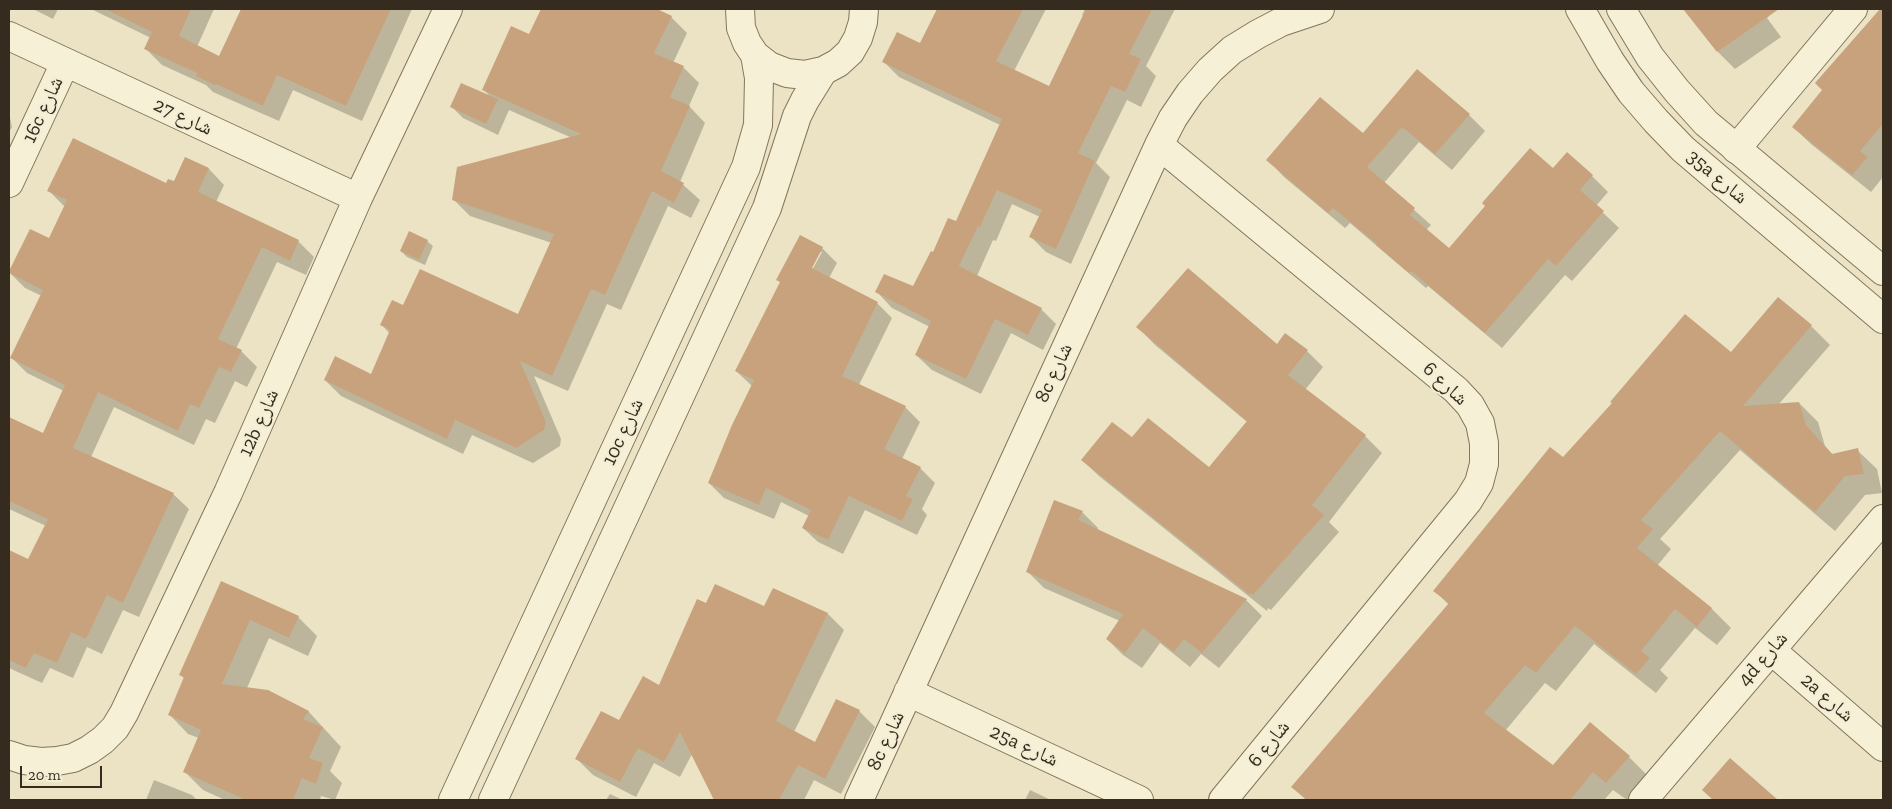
<!DOCTYPE html>
<html>
<head>
<meta charset="utf-8">
<style>
  body { margin:0 }
  #map { position:relative; width:1892px; height:809px; overflow:hidden; background:#ebe3c4; font-family:"Zilla Slab",serif }
  canvas { display:block }
  .frame { position:absolute; inset:0; border:10px solid #352c1f; pointer-events:none }
  .scale { position:absolute; left:20px; top:766px; width:82px; height:22px; box-sizing:border-box; border:2px solid #352c1f; border-top:0; padding-left:6px; font-size:15px; line-height:18px; white-space:nowrap; color:#352c1f; -webkit-text-stroke:4px #f3edd3; paint-order:stroke }
</style>
</head>
<body>
<div id="map">
<canvas width="1892" height="809"></canvas>
<div class="frame"></div>
<div class="scale">20 m</div>
</div>
<script>
const ctx = document.querySelector('canvas').getContext('2d');
ctx.lineJoin = 'round';
function fill(path, color) {
  ctx.fillStyle = color;
  ctx.fill(path, 'evenodd');
}
function poly(rows) {
  const path = new Path2D();
  for (const r of rows) {
    path.moveTo(r[0], r[1]);
    for (let i = 2; i < r.length; i += 2) path.lineTo(r[i], r[i + 1]);
  }
  return path;
}
function stroke(path, color, width, dash) {
  ctx.strokeStyle = color;
  ctx.lineWidth = width;
  ctx.lineCap = dash ? 'butt' : 'round';
  ctx.setLineDash(dash || []);
  ctx.stroke(path);
}
function write(font, color, halo, rows, align = 'center') {
  ctx.font = font + ' "Zilla Slab","Noto Naskh Arabic",serif';
  ctx.lineWidth = 4;
  ctx.setLineDash([]);
  ctx.textBaseline = 'middle';
  ctx.strokeStyle = halo;
  ctx.fillStyle = color;
  for (const [text, x, y, turn = 0] of rows) {
    ctx.save();
    ctx.translate(x, y);
    ctx.rotate((+turn || 0) * Math.PI / 180);
    ctx.textAlign = isNaN(turn) ? turn : align;
    if (halo) ctx.strokeText(text, 0, 0);
    ctx.fillText(text, 0, 0);
    ctx.restore();
  }
}
fill(poly([
  [33,9,58,9,53,19],
  [91,9,214,9,197,47,219,58,242,9,412,9,362,121,293,90,279,121,231,100,213,92,206,85,162,65,146,49,151,38],
  [542,9,558,9,579,18,583,9,654,9,671,17,687,33,673,63,683,67,699,83,689,106,705,123,680,182,700,200,691,218,668,206,621,310,607,304,568,391,534,376,561,439,560,446,533,463,472,435,463,454,341,396,325,380,371,375,390,334,382,325,519,316,552,243,470,216,454,200,572,138,509,110,498,135,463,118,452,107,491,97,484,90,530,36],
  [939,9,1046,9,1014,71,1049,88,1084,16,1082,15,1085,9,1175,9,1146,66,1156,76,1141,107,1127,100,1096,163,1110,177,1071,264,1046,252,1031,237,1040,217,1012,204,996,241,993,240,977,276,1041,309,1056,324,1043,350,1011,333,981,394,932,370,916,355,930,327,892,308,877,292,913,288,933,254,956,223,1000,125,899,77,884,62,920,45],
  [1685,9,1776,9,1767,18,1781,37,1735,69,1718,52],
  [1882,9,1883,9,1883,177,1871,192,1811,144,1793,127,1824,90,1816,83],
  [1417,71,1469,115,1485,131,1452,170,1419,142,1384,183,1431,225,1426,230,1449,250,1553,170,1592,176,1608,192,1596,206,1619,228,1572,281,1565,275,1502,348,1428,286,1426,288,1350,223,1345,228,1284,177,1268,160,1363,135],
  [9,113,12,127,9,133],
  [186,158,209,169,224,185,216,202,299,242,314,257,306,275,277,262,236,349,241,351,257,367,247,387,235,381,215,423,206,419,194,445,114,407,91,457,173,494,189,509,139,617,123,610,102,654,87,647,73,678,50,668,42,683,9,668,9,551,29,561,46,526,9,509,9,418,43,434,64,391,27,373,12,358,42,296,25,288,9,272,49,240,65,207,49,191,167,185,174,183],
  [801,237,822,248,837,263,829,278,877,303,892,318,859,385,905,407,920,422,902,459,920,468,935,483,922,509,927,515,917,535,865,510,843,554,818,542,803,528,809,516,781,502,774,519,724,498,709,483,733,425,752,386,736,371,781,283,778,280],
  [819,252,822,252,810,274,808,273],
  [427,241,433,246,425,265,407,257,401,251],
  [1811,326,1830,345,1779,404,1799,403,1818,422,1825,446,1833,455,1857,450,1877,469,1882,493,1865,495,1835,531,1740,450,1660,539,1671,549,1657,566,1712,609,1731,628,1717,645,1695,628,1660,670,1668,678,1656,693,1594,644,1556,691,1545,683,1505,731,1553,766,1629,757,1648,776,1627,800,1613,790,1604,800,1306,800,1293,787,1449,605,1435,591,1563,459,1731,354],
  [1138,327,1278,345,1307,351,1323,367,1305,390,1365,436,1382,453,1329,522,1339,532,1271,610,1268,608,1267,611,1099,476,1082,460,1209,468,1247,422,1154,344],
  [1082,512,1098,528,1097,530,1246,600,1262,616,1219,668,1201,654,1190,667,1160,643,1142,668,1123,655,1107,639,1120,621,1044,588,1028,572],
  [222,583,298,617,317,636,308,656,269,638,247,688,268,691,309,712,341,747,330,771,342,783,335,800,321,796,320,800,225,800,203,790,185,772,199,738,188,734,170,715,185,679,180,675],
  [707,605,765,607,828,614,844,630,794,732,816,744,859,711,875,727,841,794,814,780,804,800,724,800,707,784,692,754,680,777,654,763,636,797,593,775,577,759,659,686],
  [1730,760,1777,800,1714,800,1703,790],
  [154,780,192,795,197,800,146,800],
  [1030,790,1051,800,1025,800],
  [610,794,623,800,606,800]
]), '#0003');
fill(poly([
  [105,9,191,9,179,36,219,56,241,9,391,9,346,106,277,75,263,106,216,84,215,85,196,76,197,73,144,49,152,32],
  [541,9,657,9,672,16,654,53,684,66,670,97,690,106,661,171,684,183,674,203,652,191,605,295,591,289,552,376,520,361,546,422,544,430,516,448,455,420,447,439,324,380,335,356,371,374,390,330,380,325,392,300,403,305,420,269,518,314,554,234,452,200,457,167,581,134,482,90,511,26,529,34],
  [937,9,1023,9,996,61,1049,86,1086,9,1152,9,1129,54,1141,59,1125,92,1111,86,1078,153,1095,161,1056,249,1029,237,1042,210,997,190,980,227,978,226,959,266,1042,308,1028,335,995,319,966,379,915,355,931,321,875,292,884,274,913,286,931,251,933,252,948,218,956,221,1002,119,882,62,897,32,920,43],
  [1683,9,1779,9,1717,52],
  [1880,9,1883,9,1883,124,1860,151,1868,157,1852,175,1792,127,1822,90,1815,83],
  [1417,69,1470,114,1435,154,1402,127,1367,167,1415,208,1410,215,1449,248,1485,206,1482,203,1530,148,1553,168,1567,152,1593,175,1580,190,1604,211,1556,266,1548,259,1485,333,1411,271,1409,273,1376,245,1377,244,1333,208,1328,213,1266,160,1320,97,1363,133],
  [461,83,498,99,486,124,450,107],
  [73,138,166,183,168,179,174,181,185,157,209,168,198,192,299,240,290,261,262,247,218,339,242,350,231,372,219,367,199,408,190,404,178,431,98,392,73,448,174,493,123,603,107,595,86,639,71,632,57,663,34,653,26,668,9,660,9,550,28,559,48,519,9,501,9,417,43,433,65,385,10,358,43,290,9,273,9,271,30,229,49,238,67,200,47,191],
  [409,231,428,240,419,260,400,251],
  [800,235,823,247,812,268,878,302,842,376,906,406,884,449,921,467,906,496,913,499,902,521,849,496,828,540,802,528,811,510,766,488,759,505,708,483,732,425,754,380,735,371,780,282,776,280],
  [1188,268,1277,344,1285,333,1308,350,1288,375,1366,435,1312,505,1324,515,1253,595,1251,593,1250,595,1081,460,1112,422,1132,437,1148,418,1209,467,1247,421,1136,327],
  [1778,297,1812,325,1743,406,1799,402,1806,425,1832,454,1858,448,1864,474,1845,476,1815,512,1720,431,1641,520,1653,529,1637,548,1712,608,1697,627,1675,609,1641,651,1650,658,1636,674,1575,626,1536,673,1525,665,1484,713,1553,765,1590,722,1630,756,1606,783,1593,772,1570,800,1307,800,1291,787,1449,603,1433,591,1550,447,1563,457,1612,403,1610,402,1685,314,1731,352],
  [1054,500,1083,511,1078,520,1247,599,1202,653,1184,639,1174,652,1143,628,1125,653,1106,639,1123,614,1026,572],
  [221,581,299,616,289,638,250,620,222,684,268,690,309,711,303,719,323,727,309,758,323,763,316,784,302,778,293,800,246,800,183,772,201,730,168,715,184,677,179,675],
  [715,584,764,606,773,588,828,613,776,721,815,742,836,699,860,710,825,779,798,765,779,800,714,800,680,732,664,762,638,748,620,782,575,759,601,711,619,720,643,676,659,685,697,599,706,603],
  [1730,758,1778,800,1713,800,1702,790]
]), '#c7a27c');
const minor = poly([
  [9,36,358,198],
  [1159,145,1456,390,1470,405,1480,423,1484,443,1484,464,1479,483,1468,501,1223,800],
  [1736,149,1853,9],
  [9,183,65,63],
  [1771,650,1883,747],
  [908,692,1139,800],
  [9,755,24,760,41,762,57,761,73,758,89,750,103,740,115,728,124,713,228,493,358,198,448,9],
  [859,800,1159,145,1173,118,1190,93,1210,70,1232,50,1258,34,1281,22,1320,9],
  [1643,800,1883,519]
]);
const tertiary = poly([
  [740,9,741,28,747,43,755,55,769,66,787,73,805,75,823,71,838,63,850,52,858,38,863,22,864,9],
  [1580,9,1610,61,1631,92,1656,121,1683,149,1883,319],
  [1621,9,1650,57,1677,91,1706,123,1883,271],
  [453,800,746,167,758,125,759,78,755,55],
  [493,800,767,208,797,116,805,100,823,71]
]);
stroke(minor, '#84755c', 30);
stroke(tertiary, '#84755c', 30);
stroke(minor, '#f6f0d7', 28);
stroke(tertiary, '#f6f0d7', 28);
write('20px', '#352c1f', '#f3edd3', [
  ["16c شارع",43,110,-65],
  ["شارع 27",183,117,25],
  ["35a شارع",1717,177,40],
  ["8c شارع",1054,373,-65],
  ["شارع 6",1445,384,43],
  ["12b شارع",259,423,-66],
  ["10c شارع",623,432,-65],
  ["4d شارع",1763,659,-49],
  ["2a شارع",1827,698,41],
  ["8c شارع",886,741,-65],
  ["شارع 6",1269,744,-51],
  ["25a شارع",1024,746,25]
]);
</script>
</body>
</html>
